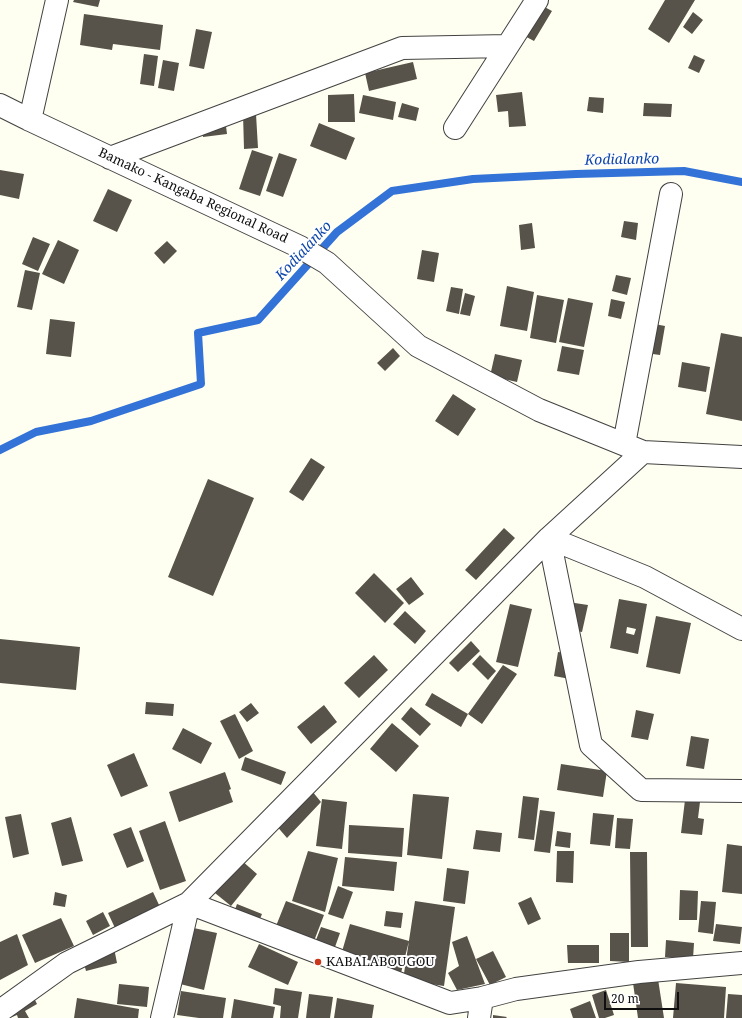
<!DOCTYPE html>
<html>
<head>
<meta charset="utf-8">
<style>
  body { margin:0 }
  #map { position:relative; width:742px; height:1018px; overflow:hidden; background:#fffff1; font-family:"Noto Serif",serif }
  canvas { display:block }
  .scale { position:absolute; left:604px; top:992px; width:75px; height:18px; box-sizing:border-box; border:2px solid #0f0f0f; border-top:0; padding-left:5px; font-size:12px; line-height:14px; white-space:nowrap; color:#0f0f0f; -webkit-text-stroke:3px #fff; paint-order:stroke }
</style>
</head>
<body>
<div id="map">
<canvas width="742" height="1018"></canvas>
<div class="scale">20 m</div>
</div>
<script>
const ctx = document.querySelector('canvas').getContext('2d');
ctx.lineJoin = 'round';
function poly(rows) {
  const path = new Path2D();
  for (const r of rows) {
    path.moveTo(r[0], r[1]);
    for (let i = 2; i < r.length; i += 2) path.lineTo(r[i], r[i + 1]);
  }
  return path;
}
function stroke(path, color, width, dash) {
  ctx.strokeStyle = color;
  ctx.lineWidth = width;
  ctx.lineCap = dash ? 'butt' : 'round';
  ctx.setLineDash(dash || []);
  ctx.stroke(path);
}
function fill(path, color) {
  ctx.fillStyle = color;
  ctx.fill(path, 'evenodd');
}
function write(font, color, halo, rows, align = 'center') {
  ctx.font = font + ' "Noto Serif",serif';
  ctx.lineWidth = 4;
  ctx.setLineDash([]);
  ctx.textBaseline = 'middle';
  ctx.strokeStyle = halo;
  ctx.fillStyle = color;
  for (const [text, x, y, turn = 0] of rows) {
    ctx.save();
    ctx.translate(x, y);
    ctx.rotate((+turn || 0) * Math.PI / 180);
    ctx.textAlign = isNaN(turn) ? turn : align;
    if (halo) ctx.strokeText(text, 0, 0);
    ctx.fillText(text, 0, 0);
    ctx.restore();
  }
}
stroke(poly([
  [0,450,36,432,91,421,201,384,198,333,258,320,337,232,392,191,473,179,576,174,684,171,742,182]
]), '#3373d7', 8);
fill(poly([
  [74,0,100,0,98,7,73,2],
  [665,0,695,0,669,43,648,29],
  [539,4,552,11,534,41,521,34],
  [693,12,703,20,692,34,683,27],
  [84,14,163,25,160,50,113,44,112,50,80,45],
  [196,29,212,32,204,69,189,66],
  [144,54,158,56,154,86,140,84],
  [694,55,705,60,699,73,688,68],
  [163,60,179,63,174,91,158,88],
  [413,62,417,79,369,91,365,73],
  [522,92,526,126,509,127,508,111,498,112,496,95],
  [354,94,355,122,328,122,328,95],
  [363,95,396,102,393,120,359,113],
  [589,97,604,98,603,113,587,111],
  [402,103,419,108,416,121,398,117],
  [644,103,672,104,671,117,643,116],
  [243,114,256,114,258,148,244,149],
  [225,118,227,134,203,137,201,121],
  [319,123,355,138,346,160,310,146],
  [252,150,273,157,260,196,239,189],
  [279,153,297,159,283,197,266,191],
  [0,170,24,174,19,199,0,195],
  [108,189,132,200,117,232,93,221],
  [624,221,638,223,636,240,621,237],
  [532,223,535,248,521,250,519,225],
  [33,237,50,244,38,271,22,264],
  [58,240,79,250,64,284,42,274],
  [167,241,177,251,164,264,154,253],
  [422,250,439,253,434,282,417,279],
  [25,270,40,273,32,310,17,307],
  [616,275,631,278,627,295,612,291],
  [507,286,534,292,527,331,500,326],
  [451,287,463,289,459,314,446,311],
  [465,293,475,296,470,316,460,314],
  [537,295,564,300,556,343,530,338],
  [568,298,593,303,584,347,559,342],
  [611,299,625,302,621,319,608,316],
  [50,319,75,322,71,357,46,354],
  [644,322,665,326,660,355,638,352],
  [721,333,742,337,742,421,706,414],
  [562,346,584,350,579,375,557,371],
  [393,348,400,356,385,371,377,363],
  [495,354,522,360,517,382,490,376],
  [682,362,710,367,706,392,678,387],
  [453,394,476,409,458,436,435,421],
  [311,458,325,467,303,501,289,492],
  [208,479,254,498,213,596,168,577],
  [504,528,515,538,476,580,465,570],
  [374,573,404,603,385,623,355,593],
  [411,577,424,594,409,605,396,589],
  [619,599,647,604,638,654,610,648],
  [627,627,636,629,634,635,626,633],
  [568,602,588,605,582,632,563,629],
  [510,604,532,609,518,667,496,662],
  [405,611,426,631,415,644,393,624],
  [656,616,691,623,680,674,646,667],
  [0,639,80,647,76,690,0,683],
  [471,641,480,651,458,672,449,663],
  [558,652,574,654,570,679,554,676],
  [374,655,388,670,359,698,344,683],
  [480,655,496,671,488,680,472,664],
  [503,665,517,674,482,724,468,714],
  [432,693,468,714,461,727,425,705],
  [146,702,174,704,173,716,145,714],
  [251,703,259,713,247,722,239,712],
  [324,705,337,722,311,744,297,727],
  [411,707,431,724,420,736,401,719],
  [636,710,654,714,648,740,631,737],
  [235,714,253,751,239,759,220,721],
  [392,723,419,746,396,772,370,749],
  [183,728,212,743,201,764,172,749],
  [691,736,709,739,704,769,686,766],
  [134,753,148,786,121,797,107,765],
  [245,757,286,772,281,785,241,770],
  [561,764,607,771,603,797,557,790],
  [225,772,231,789,229,790,233,802,179,822,169,792],
  [312,791,321,802,287,838,275,824],
  [413,794,449,797,442,859,407,855],
  [523,796,539,798,534,840,518,838],
  [322,799,347,802,342,849,316,846],
  [685,800,700,802,698,818,704,819,702,835,681,833],
  [540,810,555,812,550,853,534,851],
  [593,813,614,815,610,846,590,844],
  [21,814,29,854,13,858,5,817],
  [71,817,83,861,62,866,51,823],
  [617,818,633,819,630,849,615,848],
  [165,821,186,881,160,890,139,831],
  [349,825,404,828,402,857,348,853],
  [131,827,144,861,127,868,113,834],
  [476,830,502,833,500,852,473,849],
  [557,831,571,833,570,848,555,846],
  [727,844,742,846,742,894,722,892],
  [308,851,338,858,325,912,292,901],
  [557,851,574,851,573,883,556,882],
  [630,852,647,852,648,947,631,947],
  [345,857,397,862,394,891,342,886],
  [241,860,257,874,231,906,215,893],
  [447,868,469,871,465,904,443,901],
  [338,886,353,892,343,919,328,914],
  [680,890,698,891,697,920,679,920],
  [55,892,67,895,65,907,53,905],
  [153,892,160,907,115,928,108,913],
  [531,897,541,919,528,925,518,903],
  [286,901,324,915,314,941,276,926],
  [415,901,455,907,444,986,403,980],
  [701,901,716,902,713,934,698,932],
  [237,904,262,914,255,931,231,921],
  [386,911,403,913,401,928,384,926],
  [103,912,110,926,93,935,86,921],
  [61,918,74,946,35,963,22,935],
  [350,924,409,941,401,973,341,955],
  [716,924,742,927,740,944,713,941],
  [189,927,217,933,204,990,176,983],
  [321,927,340,933,335,947,316,940],
  [610,933,629,933,629,962,610,961],
  [17,934,28,965,0,980,0,942],
  [467,936,485,984,457,990,448,973,459,966,452,942],
  [666,940,694,943,693,959,665,957],
  [259,944,298,962,288,985,248,967],
  [567,945,599,945,599,963,568,963],
  [114,948,117,963,86,971,82,956],
  [493,951,506,977,490,985,476,959],
  [658,979,664,1018,638,1018,633,983],
  [676,983,726,987,724,1018,673,1018],
  [119,984,149,987,147,1007,117,1004],
  [275,988,302,992,298,1018,280,1018,281,1006,273,1004],
  [606,990,614,1015,605,1018,599,1018,592,995],
  [181,991,226,998,223,1018,199,1018,177,1015],
  [32,994,37,1004,25,1011,29,1018,18,1018,17,1015,12,1017,7,1007],
  [309,994,333,997,330,1018,306,1018],
  [728,994,742,995,742,1018,726,1018],
  [77,998,139,1009,138,1018,74,1018],
  [337,998,374,1005,372,1018,334,1018],
  [234,999,275,1007,273,1018,231,1018],
  [590,1001,596,1018,573,1018,570,1009],
  [493,1015,507,1017,506,1018,493,1018]
]), '#58534a');
const minor = poly([
  [0,105,30,120,300,247,327,263,418,346,539,410,643,452,742,457],
  [30,120,57,0],
  [455,128,537,0],
  [110,158,402,48,507,46],
  [624,444,671,194],
  [549,538,591,745,641,790,742,791],
  [549,538,645,577,742,629],
  [0,1011,67,963,189,903,549,538,643,452],
  [162,1018,189,903,450,1003,482,998,516,989,639,972,742,963],
  [479,1018,482,998]
]);
stroke(minor, '#424242', 24);
stroke(minor, '#fff', 22);
for (const [x, y, r, color] of [
  [318,962,4,"#c9381c"]
]) {
  const dot = new Path2D();
  dot.arc(x, y, r, 0, 2 * Math.PI);
  ctx.fillStyle = color;
  ctx.fill(dot);
  stroke(dot, '#fff', 1.5);
}
write('13px', '#0f0f0f', '#fff', [
  ["Bamako - Kangaba Regional Road",193,196,25]
]);
write('13px', '#0f0f0f', '#fff', [
  ["KABALABOUGOU",326,962]
], 'left');
write('italic 14px', '#0e46aa', '#fff', [
  ["Kodialanko",622,160,-1],
  ["Kodialanko",304,251,-47]
]);
</script>
</body>
</html>
